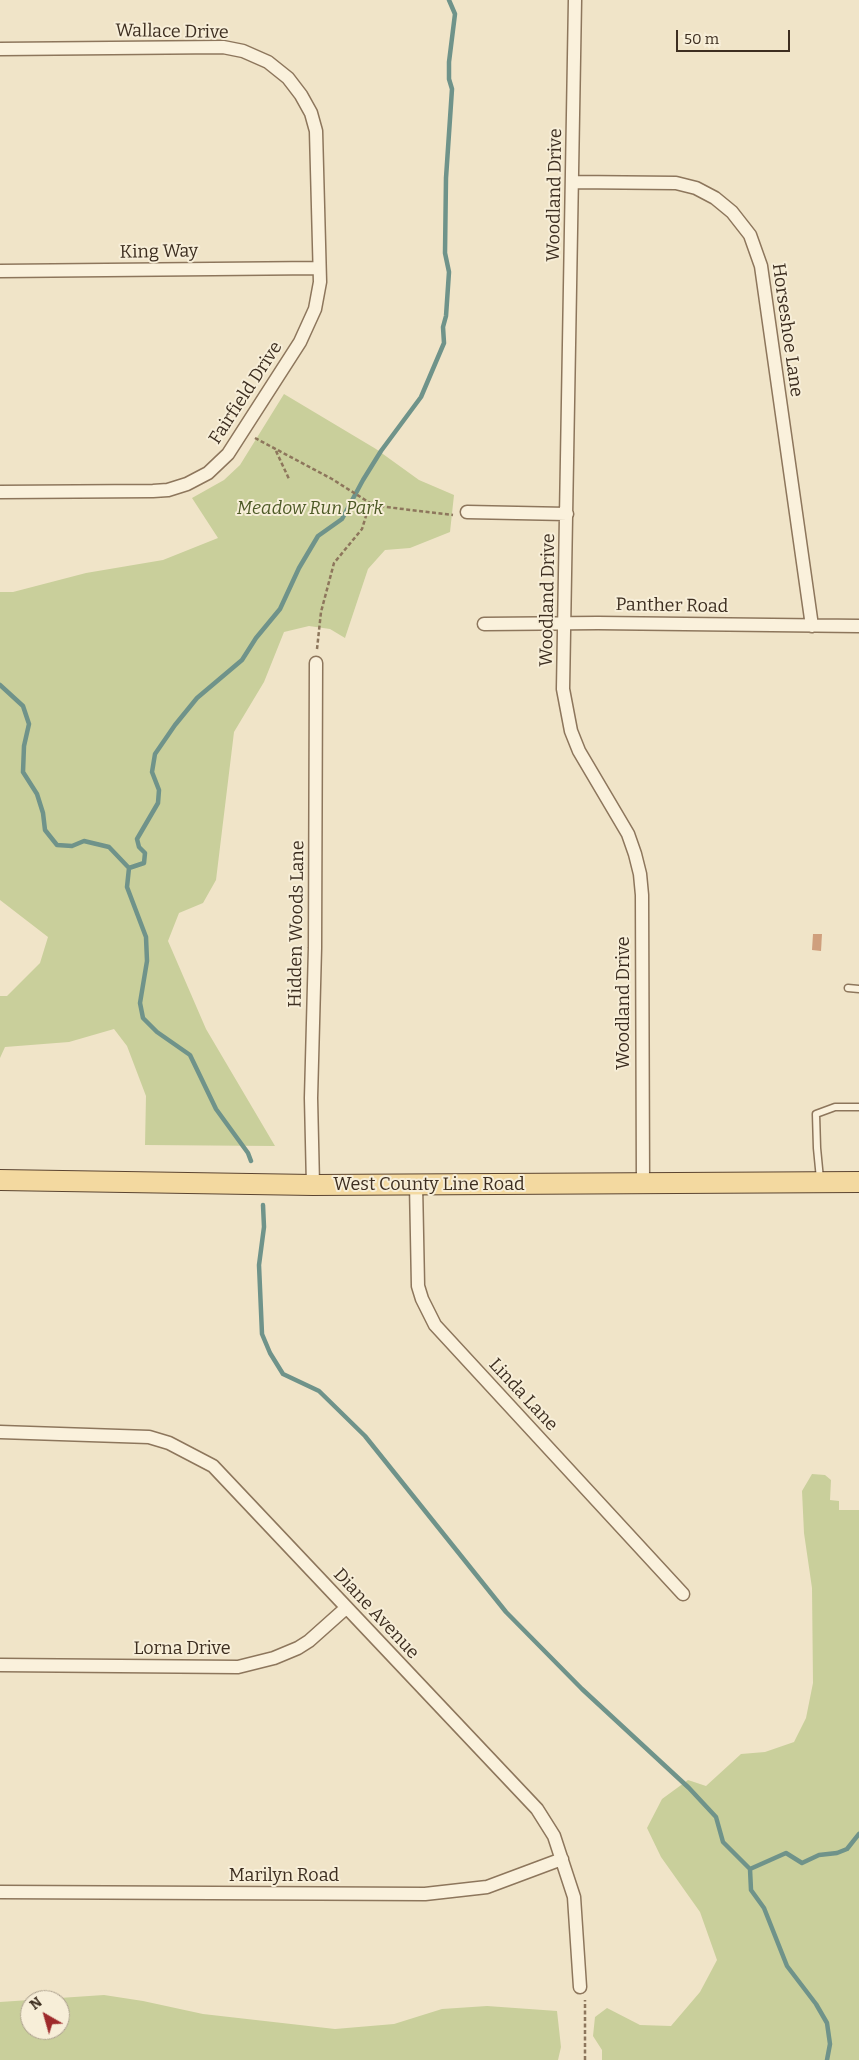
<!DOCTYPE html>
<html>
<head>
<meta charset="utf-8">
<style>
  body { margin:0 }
  #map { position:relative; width:859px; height:2060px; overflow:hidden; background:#f0e4c8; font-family:Bitter,serif }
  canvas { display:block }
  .north { position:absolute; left:20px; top:1990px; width:50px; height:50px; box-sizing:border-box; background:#f7eed8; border:1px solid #ada18e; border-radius:50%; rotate:322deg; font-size:14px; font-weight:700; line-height:20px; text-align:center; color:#3d2e20 }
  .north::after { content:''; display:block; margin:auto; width:18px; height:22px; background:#9e2a2b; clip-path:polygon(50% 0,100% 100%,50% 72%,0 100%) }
  .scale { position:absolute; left:676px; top:30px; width:114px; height:22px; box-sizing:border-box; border:2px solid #3d2e20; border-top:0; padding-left:6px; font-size:15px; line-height:18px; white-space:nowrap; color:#3d2e20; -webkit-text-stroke:4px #f7eed8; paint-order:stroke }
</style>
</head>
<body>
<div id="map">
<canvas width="859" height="2060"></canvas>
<div class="north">N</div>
<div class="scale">50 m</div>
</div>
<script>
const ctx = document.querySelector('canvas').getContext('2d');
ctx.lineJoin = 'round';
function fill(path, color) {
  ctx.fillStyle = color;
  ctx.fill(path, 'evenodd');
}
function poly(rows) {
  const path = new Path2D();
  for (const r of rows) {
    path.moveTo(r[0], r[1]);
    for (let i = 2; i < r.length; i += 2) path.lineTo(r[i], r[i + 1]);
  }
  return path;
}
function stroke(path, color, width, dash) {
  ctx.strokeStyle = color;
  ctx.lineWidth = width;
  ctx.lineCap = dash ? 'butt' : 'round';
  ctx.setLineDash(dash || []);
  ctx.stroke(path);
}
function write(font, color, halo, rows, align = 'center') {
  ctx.font = font + ' Bitter,serif';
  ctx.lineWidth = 4;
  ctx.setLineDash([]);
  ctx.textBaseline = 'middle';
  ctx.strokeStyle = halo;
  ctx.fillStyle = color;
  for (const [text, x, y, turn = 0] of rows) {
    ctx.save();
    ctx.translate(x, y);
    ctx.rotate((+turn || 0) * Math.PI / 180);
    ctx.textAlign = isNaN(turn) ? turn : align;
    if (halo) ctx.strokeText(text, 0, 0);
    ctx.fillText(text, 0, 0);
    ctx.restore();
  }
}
fill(poly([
  [284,394,376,449,419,480,454,495,450,532,410,548,385,550,368,569,345,638,330,629,309,626,284,632,264,682,234,732,216,880,203,903,179,913,168,941,206,1029,275,1146,145,1145,146,1096,127,1046,114,1029,69,1042,5,1047,0,1058,0,996,7,996,40,963,48,937,0,900,0,592,13,592,86,573,163,560,218,538,192,498,224,480,240,465],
  [812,1474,825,1475,831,1480,830,1500,839,1501,839,1510,859,1510,859,2060,602,2060,602,2050,593,2036,595,2017,607,2008,640,2025,671,2026,700,1992,717,1960,700,1912,661,1857,647,1828,662,1799,688,1780,706,1786,741,1754,765,1752,794,1742,806,1718,813,1683,812,1588,804,1533,802,1491],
  [104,1995,143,2001,203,2014,335,2029,394,2024,442,2009,487,2006,557,2011,561,2047,558,2060,0,2060,0,2002],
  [30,2000,60,2000,60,2030,30,2030]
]), '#c9cf9b');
stroke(poly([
  [0,685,23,706,29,724,24,746,23,772,37,794,43,813,45,830,57,845,72,846,84,841,109,847,129,868,127,887,146,937,147,961,140,1003,143,1018,157,1032,190,1055,216,1109,248,1153,251,1161],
  [129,868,144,863,145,853,139,847,137,839,158,803,159,790,152,772,155,754,175,725,197,698,242,660,256,638,280,609,299,568,318,536,342,519,363,480,381,451,421,397,444,343,443,327,446,316,449,272,445,253,446,178,452,89,449,79,449,62,455,14,449,0],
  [263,1205,264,1227,259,1265,262,1334,270,1353,283,1374,319,1391,365,1436,506,1612,582,1689,689,1788,716,1817,723,1842,750,1869,751,1890,764,1908,787,1966,816,2004,827,2023,830,2044,827,2060],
  [750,1869,786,1853,802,1863,819,1855,837,1853,847,1849,859,1834]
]), '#6f938a', 4.5);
fill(poly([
  [813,934,822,934,821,951,812,950]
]), '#cf9f7d');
const service = poly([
  [848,988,859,989],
  [820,1179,817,1148,816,1114,835,1107,859,1107]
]);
const minor = poly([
  [575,0,563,689,571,731,579,751,628,834,635,854,640,874,642,895,643,1184],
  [0,49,223,47,243,51,268,62,288,78,301,95,311,113,316,131,320,282,315,309,300,342,228,454,208,473,187,484,168,490,153,491,0,492],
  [572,182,676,183,696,188,715,198,732,212,750,235,761,266,812,626],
  [0,271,319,268],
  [467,512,567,514],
  [484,624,598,623,859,626],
  [416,1184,418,1286,422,1299,435,1325,683,1594],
  [313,1185,311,1098,315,948,316,663],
  [0,1432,149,1437,169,1443,213,1466,537,1809,554,1836,574,1897,580,1987],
  [0,1665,238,1667,274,1658,298,1648,309,1641,346,1608],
  [0,1892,425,1894,487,1887,562,1859]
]);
const primary = poly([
  [0,1180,313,1185,859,1182]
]);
stroke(service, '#8d765c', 9);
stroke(minor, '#8d765c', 15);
stroke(primary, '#5b4430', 22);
stroke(poly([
  [255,438,332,479,370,503,386,507,453,515],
  [276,451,289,479],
  [317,649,321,612,334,563,362,529,370,503],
  [585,2060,585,2000]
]), '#8d765c', 2.5, [4, 2.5]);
stroke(service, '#faf1dc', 6);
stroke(minor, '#faf1dc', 12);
stroke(primary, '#f3d9a0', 20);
write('18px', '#3d2e20', '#f7eed8', [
  ["Wallace Drive",172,32,1],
  ["Woodland Drive",555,195,-89],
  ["King Way",159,252,-1],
  ["Horseshoe Lane",787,330,82],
  ["Fairfield Drive",246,393,-57],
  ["Woodland Drive",548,600,-89],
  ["Panther Road",672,606,1],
  ["Hidden Woods Lane",297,924,-89],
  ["Woodland Drive",624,1003,-90],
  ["West County Line Road",429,1185],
  ["Linda Lane",523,1395,47],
  ["Diane Avenue",376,1614,47],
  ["Lorna Drive",182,1649],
  ["Marilyn Road",284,1876]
]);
write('italic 18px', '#4d5a26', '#f7eed8', [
  ["Meadow Run Park",310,509]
]);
</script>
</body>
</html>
